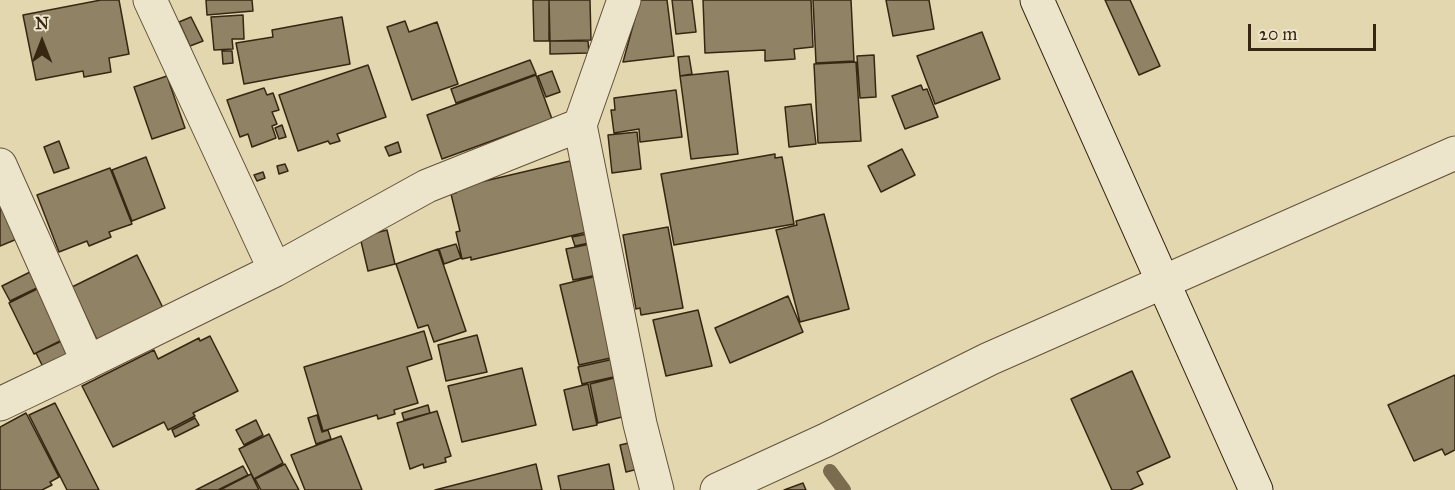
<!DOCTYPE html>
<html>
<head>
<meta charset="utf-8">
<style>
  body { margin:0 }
  #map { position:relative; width:1455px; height:490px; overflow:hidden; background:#e3d7af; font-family:"IM FELL Great Primer",serif }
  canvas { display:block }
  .north { position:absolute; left:12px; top:12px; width:60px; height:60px; -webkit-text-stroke:4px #ede5cb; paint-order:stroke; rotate:0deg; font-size:16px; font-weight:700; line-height:24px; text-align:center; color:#372612 }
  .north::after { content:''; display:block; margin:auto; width:21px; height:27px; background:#372612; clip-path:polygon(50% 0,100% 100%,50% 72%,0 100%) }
  .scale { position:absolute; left:1248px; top:24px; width:128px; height:27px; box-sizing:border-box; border:3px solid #372612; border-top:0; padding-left:8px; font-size:18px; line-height:21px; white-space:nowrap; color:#372612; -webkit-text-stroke:4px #ede5cb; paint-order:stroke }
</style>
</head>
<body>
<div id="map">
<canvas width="1455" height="490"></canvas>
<div class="north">N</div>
<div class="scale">20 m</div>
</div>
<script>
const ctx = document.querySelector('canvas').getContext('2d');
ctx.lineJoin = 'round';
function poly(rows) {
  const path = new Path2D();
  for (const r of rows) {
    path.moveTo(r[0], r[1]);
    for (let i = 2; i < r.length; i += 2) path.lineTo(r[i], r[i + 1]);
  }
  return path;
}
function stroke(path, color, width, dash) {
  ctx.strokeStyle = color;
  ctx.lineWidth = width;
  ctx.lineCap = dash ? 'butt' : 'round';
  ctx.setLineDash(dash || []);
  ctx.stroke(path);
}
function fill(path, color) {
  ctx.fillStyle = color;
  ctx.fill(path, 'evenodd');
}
stroke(poly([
  [830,471,844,490]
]), '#7b6c50', 14);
const building = poly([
  [101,0,119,0,129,54,109,58,111,72,84,77,83,71,36,80,23,15,101,0],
  [206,0,252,0,253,11,207,15,206,0],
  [533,0,549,0,549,41,534,41,533,0],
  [549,0,590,0,591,40,550,41,549,0],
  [640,0,667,0,674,56,623,62,640,0],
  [672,0,692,0,696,32,676,34,672,0],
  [703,0,811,0,813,47,794,49,795,59,765,61,765,50,705,53,703,0],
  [813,0,851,0,854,61,816,63,813,0],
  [886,0,929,0,934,29,893,36,886,0],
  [1105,0,1130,0,1160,66,1139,75,1105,0],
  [243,15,244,39,232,39,233,49,214,50,211,17,243,15],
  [191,17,203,41,190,46,179,22,191,17],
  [342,17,350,64,244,84,236,43,273,37,272,30,342,17],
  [405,21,409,32,437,22,458,84,412,100,387,27,405,21],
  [982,32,1000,79,935,104,917,56,982,32],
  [550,41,588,41,589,53,550,54,550,41],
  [222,51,232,51,233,63,223,64,222,51],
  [874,55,876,97,860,98,857,56,874,55],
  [689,56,692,74,680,76,678,57,689,56],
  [530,60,536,74,456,103,451,89,530,60],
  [856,62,861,141,818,143,814,64,856,62],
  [368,65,386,117,337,134,340,141,330,144,328,141,298,151,279,95,368,65],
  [552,71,560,92,546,97,538,76,552,71],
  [728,71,738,154,691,159,680,76,728,71],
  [536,75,552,119,442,159,427,115,536,75],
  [167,76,185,128,152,139,134,87,167,76],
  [921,85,923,90,927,89,938,117,905,129,892,96,921,85],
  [264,88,267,95,273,93,279,110,272,112,277,124,272,126,276,138,252,147,248,134,240,137,227,100,264,88],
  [676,90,682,137,640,142,639,129,614,133,611,110,615,110,614,98,676,90],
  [811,104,816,144,789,147,785,107,811,104],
  [282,125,286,137,279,139,275,128,282,125],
  [637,132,641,169,612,173,608,135,637,132],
  [59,141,69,168,54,173,44,147,59,141],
  [398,142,401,152,389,156,385,147,398,142],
  [902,149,915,175,881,192,868,166,902,149],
  [775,154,775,158,782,157,794,224,674,245,661,174,775,154],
  [146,157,165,208,132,221,112,170,146,157],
  [570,161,587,232,471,260,471,257,462,259,456,232,460,231,451,194,456,193,455,188,570,161],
  [285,164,288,171,279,174,277,166,285,164],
  [110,168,132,224,109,232,111,237,89,246,87,241,59,252,37,195,110,168],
  [263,172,265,178,257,181,254,175,263,172],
  [0,197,17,239,0,246,0,197],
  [824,214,849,309,800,322,776,230,797,225,796,221,824,214],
  [668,227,683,308,641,315,640,308,636,309,623,235,668,227],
  [387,230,395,264,368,271,360,237,387,230],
  [587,234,589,243,575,246,572,237,587,234],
  [456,244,461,258,444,264,439,249,456,244],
  [590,244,597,275,573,280,566,249,590,244],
  [438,249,466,331,434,342,428,325,418,328,396,264,438,249],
  [137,255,165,312,99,344,72,287,137,255],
  [34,270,41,286,10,301,2,286,34,270],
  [597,276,615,357,579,365,560,285,597,276],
  [43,286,68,337,34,354,9,303,43,286],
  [788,296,803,332,730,363,715,328,788,296],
  [698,310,712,366,666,376,653,320,698,310],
  [424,331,432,359,407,367,418,403,394,410,395,414,378,419,377,415,323,431,304,367,424,331],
  [477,335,487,372,446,381,438,345,477,335],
  [210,336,238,391,193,413,195,416,168,430,164,422,113,447,82,386,154,350,158,359,199,338,200,341,210,336],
  [68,338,75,354,44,369,36,353,68,338],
  [614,359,618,376,582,384,578,367,614,359],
  [522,368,536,425,462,442,448,386,522,368],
  [1132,371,1170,457,1137,472,1143,484,1130,490,1112,490,1071,399,1132,371],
  [1455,375,1455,450,1445,455,1442,449,1414,461,1388,405,1455,375],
  [618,377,626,416,598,423,590,384,618,377],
  [588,384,597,425,573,430,564,390,588,384],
  [55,403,99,490,67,490,29,415,55,403],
  [428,405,430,413,404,420,402,413,428,405],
  [437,411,451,456,445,458,446,462,424,468,423,464,410,469,397,423,437,411],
  [26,413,59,477,50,482,52,485,42,490,0,490,0,427,26,413],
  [317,415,322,432,328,430,331,439,316,444,308,418,317,415],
  [195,418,199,425,175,437,172,430,195,418],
  [256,420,263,435,244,445,236,430,256,420],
  [269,434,283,463,254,479,239,449,269,434],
  [341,436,362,490,305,490,291,455,341,436],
  [633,442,638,469,626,472,620,445,633,442],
  [285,464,299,490,261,490,255,479,285,464],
  [536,464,542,490,435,490,536,464],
  [609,464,614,490,561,490,558,476,609,464],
  [243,466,248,475,218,490,196,490,243,466],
  [251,474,259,490,220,490,251,474],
  [803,483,806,490,784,490,803,483]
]);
fill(building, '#908264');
stroke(building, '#372612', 1.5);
const street = poly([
  [150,0,275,270],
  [624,0,580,125,640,424,657,490],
  [0,165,88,362,275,270,427,186,580,125],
  [0,404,88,362],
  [717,490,826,440,989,359,1455,153]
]);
const secondary = poly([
  [1037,0,1256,490]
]);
stroke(street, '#625239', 35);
stroke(secondary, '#372612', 35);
stroke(street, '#ede5cb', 33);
stroke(secondary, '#ede5cb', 33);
</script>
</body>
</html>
